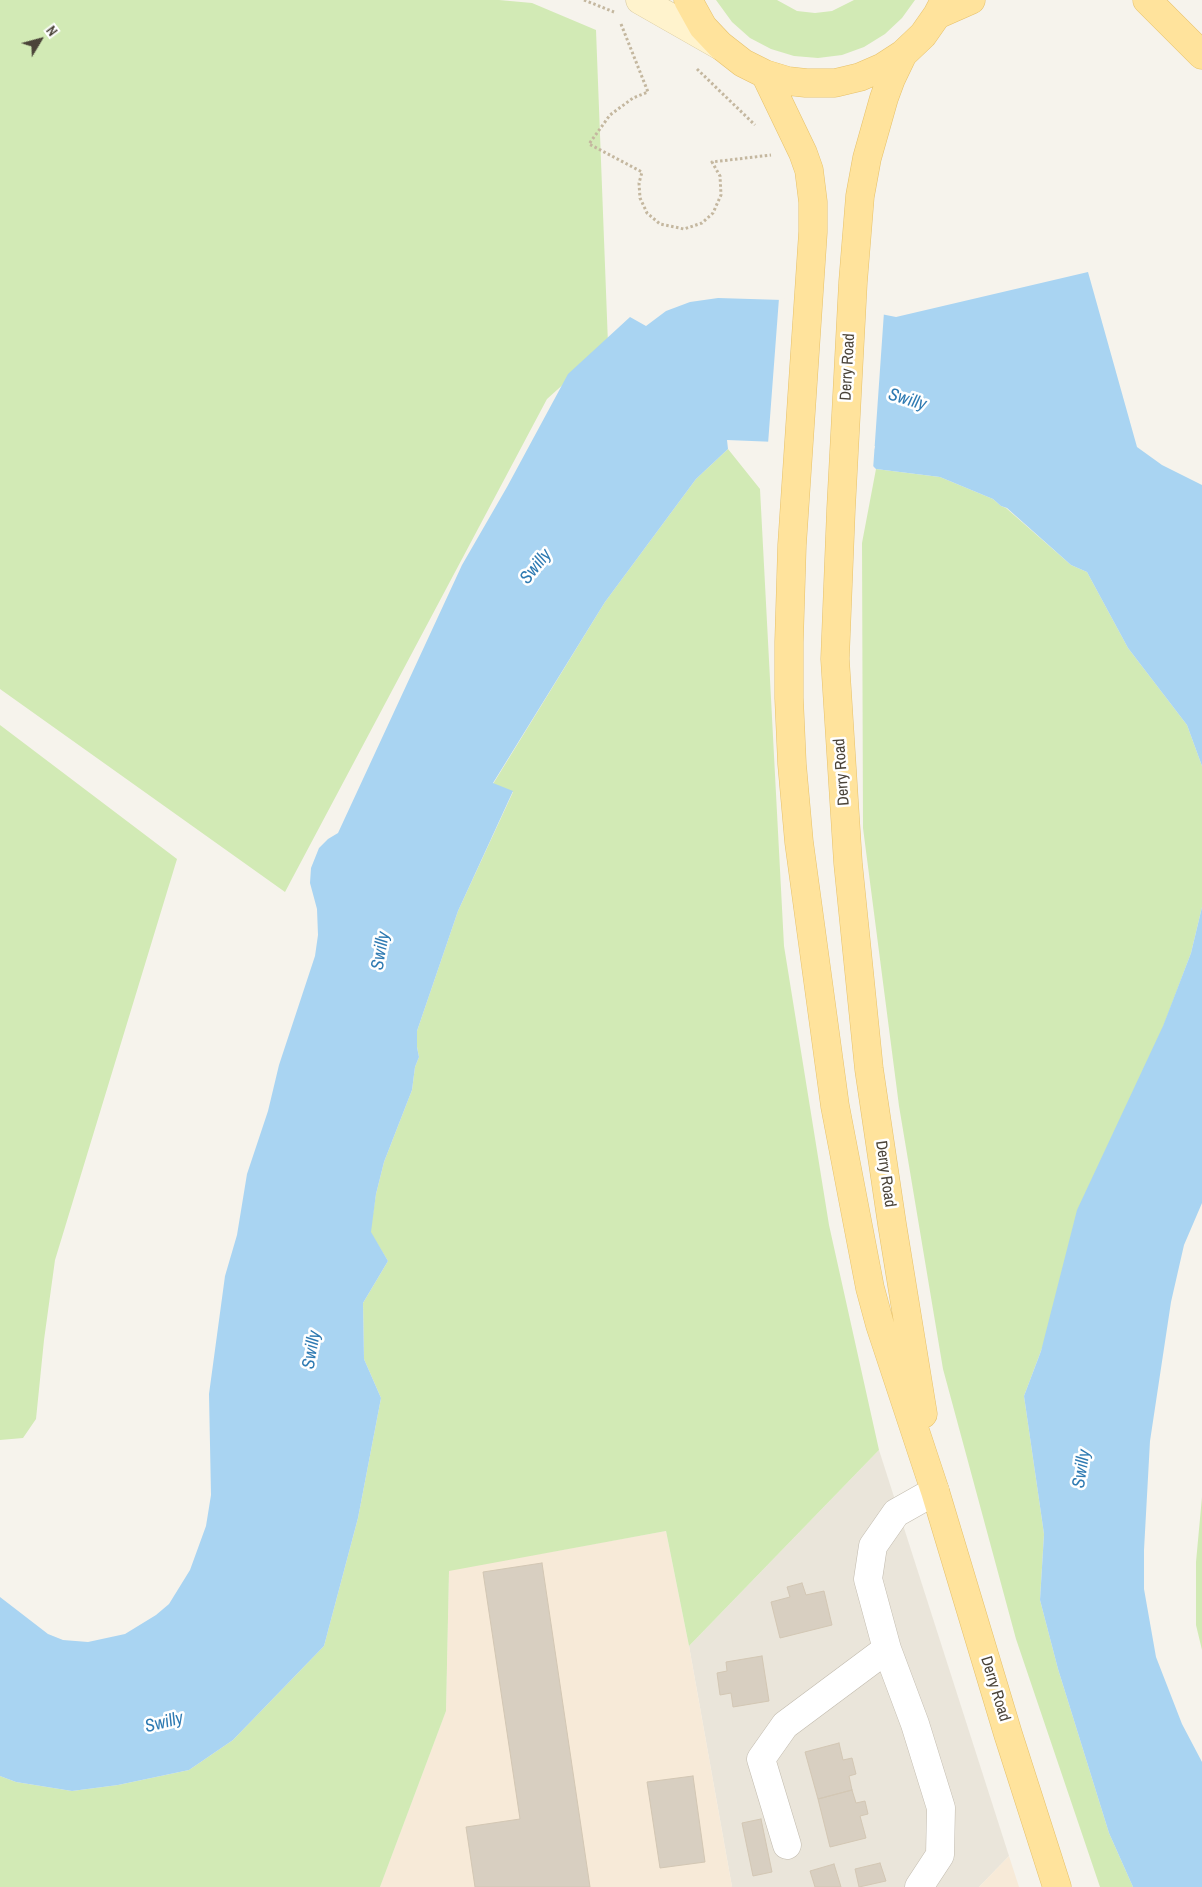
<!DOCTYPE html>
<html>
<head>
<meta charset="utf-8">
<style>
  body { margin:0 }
  #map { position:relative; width:1202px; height:1887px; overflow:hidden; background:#f6f3ec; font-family:"Archivo Narrow",sans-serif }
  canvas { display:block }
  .north { position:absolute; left:15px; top:15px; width:50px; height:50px; -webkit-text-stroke:4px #fff; paint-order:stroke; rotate:53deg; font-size:14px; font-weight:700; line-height:20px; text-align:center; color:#4b4439 }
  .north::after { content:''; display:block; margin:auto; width:18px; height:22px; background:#4b4439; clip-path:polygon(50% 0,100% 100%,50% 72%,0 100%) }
</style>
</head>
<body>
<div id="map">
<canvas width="1202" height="1887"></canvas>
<div class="north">N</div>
</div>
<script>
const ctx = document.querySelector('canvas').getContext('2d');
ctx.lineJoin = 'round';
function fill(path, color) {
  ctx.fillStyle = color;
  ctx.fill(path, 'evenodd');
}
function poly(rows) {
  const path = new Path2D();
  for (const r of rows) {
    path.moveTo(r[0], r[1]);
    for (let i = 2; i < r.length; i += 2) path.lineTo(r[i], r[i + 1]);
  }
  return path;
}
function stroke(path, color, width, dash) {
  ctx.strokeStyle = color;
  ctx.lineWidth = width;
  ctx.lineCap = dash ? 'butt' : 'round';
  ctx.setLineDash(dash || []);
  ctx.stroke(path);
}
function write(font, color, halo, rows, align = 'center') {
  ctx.font = font + ' "Archivo Narrow",sans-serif';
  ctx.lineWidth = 5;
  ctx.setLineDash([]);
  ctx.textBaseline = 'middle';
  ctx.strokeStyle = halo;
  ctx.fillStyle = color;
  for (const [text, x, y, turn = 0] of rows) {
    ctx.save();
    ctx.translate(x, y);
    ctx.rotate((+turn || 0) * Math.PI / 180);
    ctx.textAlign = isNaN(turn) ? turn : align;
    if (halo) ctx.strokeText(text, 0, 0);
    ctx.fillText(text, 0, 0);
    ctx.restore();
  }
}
fill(poly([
  [879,1450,1009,1856,979,1887,732,1887,689,1646]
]), '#eae5da');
fill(poly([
  [666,1531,689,1646,732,1887,380,1887,446,1711,449,1570],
  [1009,1856,1019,1887,979,1887]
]), '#f7ead8');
fill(poly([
  [0,0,499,0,532,3,596,30,608,344,547,399,285,892,0,689],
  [716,0,777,0,797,11,815,13,832,11,854,0,915,0,902,18,885,34,864,47,842,55,818,58,794,56,771,49,750,38,732,22],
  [728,449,760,489,784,946,829,1225,879,1450,689,1646,666,1531,449,1571,446,1711,380,1887,0,1887,0,1776,16,1782,72,1791,118,1785,189,1770,233,1740,324,1646,358,1518,381,1398,364,1359,363,1303,388,1261,370,1232,376,1194,384,1162,412,1090,415,1067,419,1057,417,1047,417,1031,458,911,513,792,493,784,605,602,696,479],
  [876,469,940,477,993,499,1001,506,1006,508,1071,565,1087,572,1128,648,1187,725,1202,766,1202,907,1191,953,1024,1396,1044,1534,1040,1600,1058,1669,1109,1833,1133,1887,1100,1887,1016,1639,943,1369,899,1106,863,828,862,543],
  [0,725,177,859,55,1260,44,1340,36,1419,23,1438,0,1440],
  [1202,1497,1202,1650,1196,1625,1196,1562]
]), '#d2eab5');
fill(poly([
  [1088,272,1137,447,1162,465,1202,485,1202,766,1187,725,1128,648,1087,572,1071,565,1007,508,1001,506,993,499,940,477,876,469,870,463,875,446,727,440,728,449,696,479,605,602,493,783,513,791,458,911,417,1031,417,1047,419,1057,415,1067,412,1090,384,1162,376,1194,371,1232,388,1261,363,1303,364,1359,381,1398,358,1518,324,1646,233,1740,189,1770,118,1785,72,1791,16,1782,0,1776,0,1597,48,1634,63,1640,88,1642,125,1634,156,1615,169,1604,190,1570,206,1526,211,1495,209,1394,225,1276,237,1235,247,1174,268,1111,279,1065,315,956,318,935,317,909,310,883,311,868,319,848,328,839,338,833,462,565,507,487,568,374,630,317,646,326,666,311,690,302,718,298,815,301,896,317],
  [1202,907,1202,1203,1184,1245,1171,1302,1150,1441,1144,1550,1144,1589,1156,1657,1182,1724,1202,1762,1202,1887,1133,1887,1109,1833,1058,1669,1040,1600,1044,1534,1024,1396,1041,1351,1077,1210,1163,1026,1191,953]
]), '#a9d4f2');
fill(poly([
  [779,298,815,299,884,312,873,470,868,463,872,448,768,444]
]), '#f6f3ec');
const building = poly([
  [542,1563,590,1887,475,1887,466,1827,520,1819,483,1572,542,1563],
  [802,1583,806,1595,824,1591,832,1625,780,1638,771,1602,790,1597,787,1587,802,1583],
  [762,1656,769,1701,733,1707,731,1693,720,1695,717,1673,727,1671,726,1662,762,1656],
  [839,1743,843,1760,852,1758,856,1774,849,1776,852,1790,818,1799,805,1752,839,1743],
  [693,1776,705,1862,660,1868,647,1782,693,1776],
  [852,1790,856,1803,865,1801,868,1814,860,1816,866,1838,830,1847,818,1799,852,1790],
  [761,1819,772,1872,753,1876,742,1823,761,1819],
  [880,1863,886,1881,859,1887,855,1869,880,1863],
  [834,1864,841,1887,815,1887,810,1871,834,1864]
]);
fill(building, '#d8cfc1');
stroke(building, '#d3c7b4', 1);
const street = poly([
  [787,1845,761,1759,785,1725,887,1649],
  [919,1887,940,1855,941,1808,915,1724,887,1649,868,1579,873,1546,896,1513,935,1491]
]);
const secondary = poly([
  [640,0,719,45]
]);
const primary = poly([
  [688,0,703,27,720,45,743,63,765,74,788,81,806,83,835,83,860,77,883,67,903,54,923,35,937,15,945,0],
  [1147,0,1202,55],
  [937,15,971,0],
  [903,54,891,79,884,98,867,158,860,196,853,282,841,509,835,659,848,863,869,1069,892,1224,923,1414],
  [765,74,803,153,809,170,813,202,813,232,792,545,789,642,789,698,792,764,799,842,835,1106,870,1288,880,1325,935,1491,1008,1734,1057,1887]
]);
stroke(street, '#c2bbae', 29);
stroke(secondary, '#d6c79b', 29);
stroke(primary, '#e6c16a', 29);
stroke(poly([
  [584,0,614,12],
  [621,24,648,92,633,98,610,115,589,144,642,172,639,183,640,198,647,213,660,224,684,229,702,223,713,213,721,195,720,176,712,162,771,155],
  [697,69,755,125]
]), '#c4b79f', 3, [2.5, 2.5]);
stroke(street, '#fff', 28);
stroke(secondary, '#fff3cd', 28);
stroke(primary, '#ffe39c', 28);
write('16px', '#4b4439', '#fff', [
  ["Derry Road",848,367,-87],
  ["Derry Road",842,772,-94],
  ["Derry Road",885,1174,82],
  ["Derry Road",995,1689,73]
]);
write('italic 18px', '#2e7ab2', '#fff', [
  ["Swilly",907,400,17],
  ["Swilly",536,567,-51],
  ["Swilly",381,951,-80],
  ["Swilly",312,1350,-80],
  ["Swilly",1082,1469,-81],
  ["Swilly",164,1723,-14]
]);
</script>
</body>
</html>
